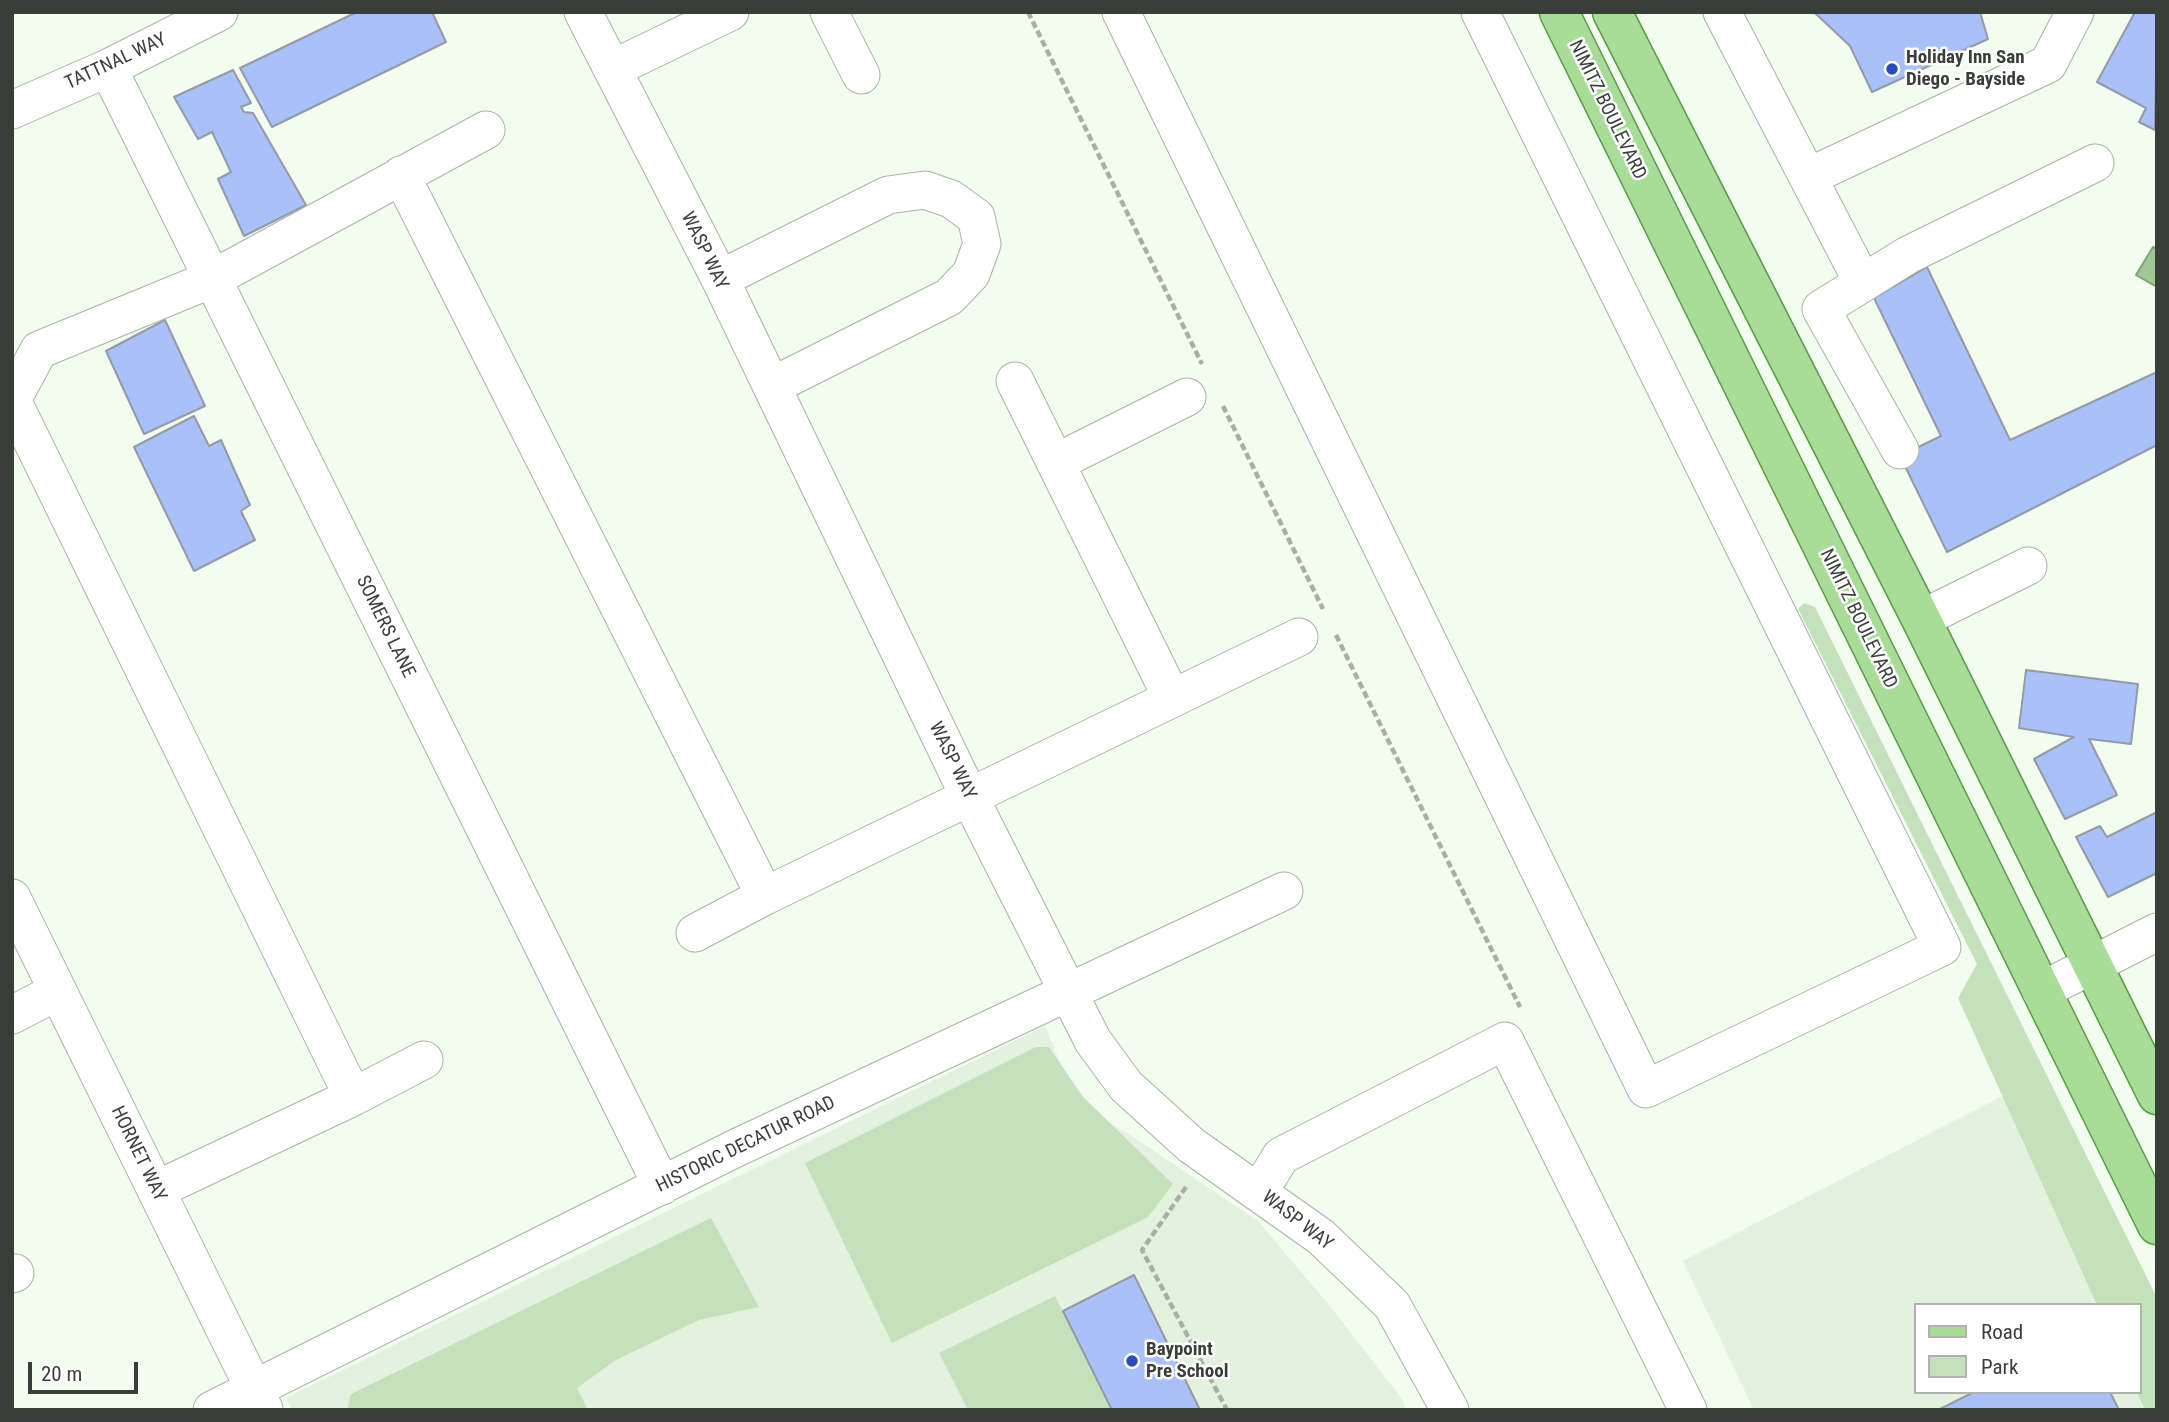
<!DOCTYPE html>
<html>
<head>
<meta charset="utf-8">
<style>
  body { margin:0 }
  #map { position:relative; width:2169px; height:1422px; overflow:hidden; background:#f2fcef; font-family:"Roboto Condensed",sans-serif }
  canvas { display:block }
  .frame { position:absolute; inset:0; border:14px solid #3a3e39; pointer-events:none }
  .legend { position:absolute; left:1914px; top:1303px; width:228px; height:91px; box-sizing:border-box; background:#fff; border:2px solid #b0b2b0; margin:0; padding:9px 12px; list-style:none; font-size:21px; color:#3a3e39 }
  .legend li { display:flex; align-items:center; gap:14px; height:35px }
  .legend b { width:35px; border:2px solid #b0b2b0 }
  .scale { position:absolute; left:28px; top:1362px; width:110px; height:32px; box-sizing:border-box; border:4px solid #3a3e39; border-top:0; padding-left:9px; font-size:21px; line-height:24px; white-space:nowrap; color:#3a3e39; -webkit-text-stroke:5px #fff; paint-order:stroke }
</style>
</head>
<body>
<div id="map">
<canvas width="2169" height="1422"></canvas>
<div class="frame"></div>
<ul class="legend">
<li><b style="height:9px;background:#a7dd96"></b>Road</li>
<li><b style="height:19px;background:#c4e1bc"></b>Park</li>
</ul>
<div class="scale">20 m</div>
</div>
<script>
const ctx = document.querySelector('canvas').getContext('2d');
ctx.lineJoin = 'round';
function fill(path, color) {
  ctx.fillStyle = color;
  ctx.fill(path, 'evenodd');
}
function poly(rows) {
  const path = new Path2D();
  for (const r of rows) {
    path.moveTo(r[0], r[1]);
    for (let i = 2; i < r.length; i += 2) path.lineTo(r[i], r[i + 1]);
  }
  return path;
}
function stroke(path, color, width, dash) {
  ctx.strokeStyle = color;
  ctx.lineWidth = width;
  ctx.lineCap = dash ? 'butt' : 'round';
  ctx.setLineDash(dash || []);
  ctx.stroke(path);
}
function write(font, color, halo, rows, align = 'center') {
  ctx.font = font + ' "Roboto Condensed",sans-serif';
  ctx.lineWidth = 5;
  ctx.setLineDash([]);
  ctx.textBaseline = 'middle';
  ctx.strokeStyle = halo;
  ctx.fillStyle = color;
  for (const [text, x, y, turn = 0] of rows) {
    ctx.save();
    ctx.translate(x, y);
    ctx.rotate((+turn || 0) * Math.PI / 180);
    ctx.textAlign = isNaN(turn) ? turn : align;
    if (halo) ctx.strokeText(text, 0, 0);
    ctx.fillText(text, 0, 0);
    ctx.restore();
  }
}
fill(poly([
  [1045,1026,1076,1102,1136,1139,1258,1221,1333,1310,1402,1399,1406,1410,292,1410,286,1398],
  [2045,1074,2157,1309,2157,1410,1754,1410,1683,1261],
  [1915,1305,2139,1305,2139,1392,1915,1392]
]), '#e3f1df');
fill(poly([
  [1804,603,1815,607,2157,1298,2157,1410,2145,1410,2137,1392,2139,1305,2097,1305,1958,998,1977,964,1798,609],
  [1036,1047,1049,1047,1083,1097,1173,1184,1148,1217,892,1343,805,1163],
  [711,1218,759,1307,699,1320,616,1360,577,1388,588,1410,347,1410,351,1394],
  [1055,1296,1112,1410,968,1410,939,1353]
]), '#c4e1bc');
const water = poly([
  [2153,247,2157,249,2157,287,2136,275,2153,247]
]);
fill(water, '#a0c894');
stroke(water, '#819f79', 2);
const building = poly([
  [357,12,432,12,446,42,272,127,240,68,357,12],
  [1814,12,1980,12,1988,39,1872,92,1850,46,1814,12],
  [2135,12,2157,12,2155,130,2139,122,2146,108,2097,82,2135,12],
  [233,70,251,103,241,107,244,112,253,113,306,205,244,236,218,179,231,172,212,132,198,139,174,97,233,70],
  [1927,267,2010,440,2157,372,2157,445,1947,552,1900,456,1941,436,1874,298,1927,267],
  [165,320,205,406,144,434,106,351,165,320],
  [194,416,209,446,221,440,250,505,241,511,255,540,194,571,134,447,194,416],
  [2026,670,2138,684,2131,744,2089,739,2117,795,2065,819,2034,759,2074,737,2019,728,2026,670],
  [2157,812,2157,873,2108,897,2076,837,2100,826,2107,837,2157,812],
  [1134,1275,1200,1410,1112,1410,1063,1311,1134,1275],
  [1974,1392,2110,1392,2119,1410,1938,1410,1974,1392]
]);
fill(building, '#a9c1f8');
stroke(building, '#949aa6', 2);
const minor = poly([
  [583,12,720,279,969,796,1093,1041,1126,1086,1191,1145,1321,1237,1392,1305,1450,1410],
  [829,12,861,75],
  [1121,12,1646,1089,1942,947,1480,12],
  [1722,12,1863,283],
  [108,68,662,1186],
  [612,69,730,12],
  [12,110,108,68,219,12],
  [401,175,765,896,1299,637],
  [1808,177,2048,64,2075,12],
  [720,279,888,195,925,190,951,199,976,217,982,244,971,274,949,297,772,386],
  [1015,381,1172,698],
  [12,400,353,1097,424,1060],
  [12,400,39,350,212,279,486,130],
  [1900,450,1821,309,1908,255,2095,163],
  [1057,462,1187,397],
  [1921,619,2028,566],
  [12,898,264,1409],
  [695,933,765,896],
  [2041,991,2157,932],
  [12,1015,58,991],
  [156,1190,353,1097],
  [1259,1192,1281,1156,1505,1041,1688,1410],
  [12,1274,15,1273],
  [212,1410,734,1149,1284,891]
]);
const major = poly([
  [1559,12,2157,1225],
  [1612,12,1921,619,2157,1095]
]);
stroke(minor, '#a9b2a6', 39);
stroke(major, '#5b9748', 41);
stroke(poly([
  [1028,12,1202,364],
  [1223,406,1323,609],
  [1336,635,1520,1007],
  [1186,1187,1142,1250,1227,1410]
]), '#a8afa5', 4.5, [7, 3.5]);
stroke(minor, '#fff', 37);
stroke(major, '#a7dd96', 38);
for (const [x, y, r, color] of [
  [1892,69,7,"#2b4bbb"],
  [1132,1361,7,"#2b4bbb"]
]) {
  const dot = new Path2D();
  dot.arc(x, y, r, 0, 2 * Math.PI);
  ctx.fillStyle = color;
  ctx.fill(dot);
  stroke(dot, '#fff', 2.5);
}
write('bold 19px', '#3a3e39', '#fff', [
  ["Holiday Inn San",1906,58],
  ["Diego - Bayside",1906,80],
  ["Baypoint",1146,1350],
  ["Pre School",1146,1372]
], 'left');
write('19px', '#3a3e39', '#fff', [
  ["TATTNAL WAY",116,62,-25],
  ["NIMITZ BOULEVARD",1607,110,64],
  ["WASP WAY",704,251,64],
  ["NIMITZ BOULEVARD",1858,619,64],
  ["SOMERS LANE",385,627,64],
  ["WASP WAY",952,761,64],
  ["HISTORIC DECATUR ROAD",746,1145,-26],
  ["HORNET WAY",138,1154,64],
  ["WASP WAY",1297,1221,38]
]);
</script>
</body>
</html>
